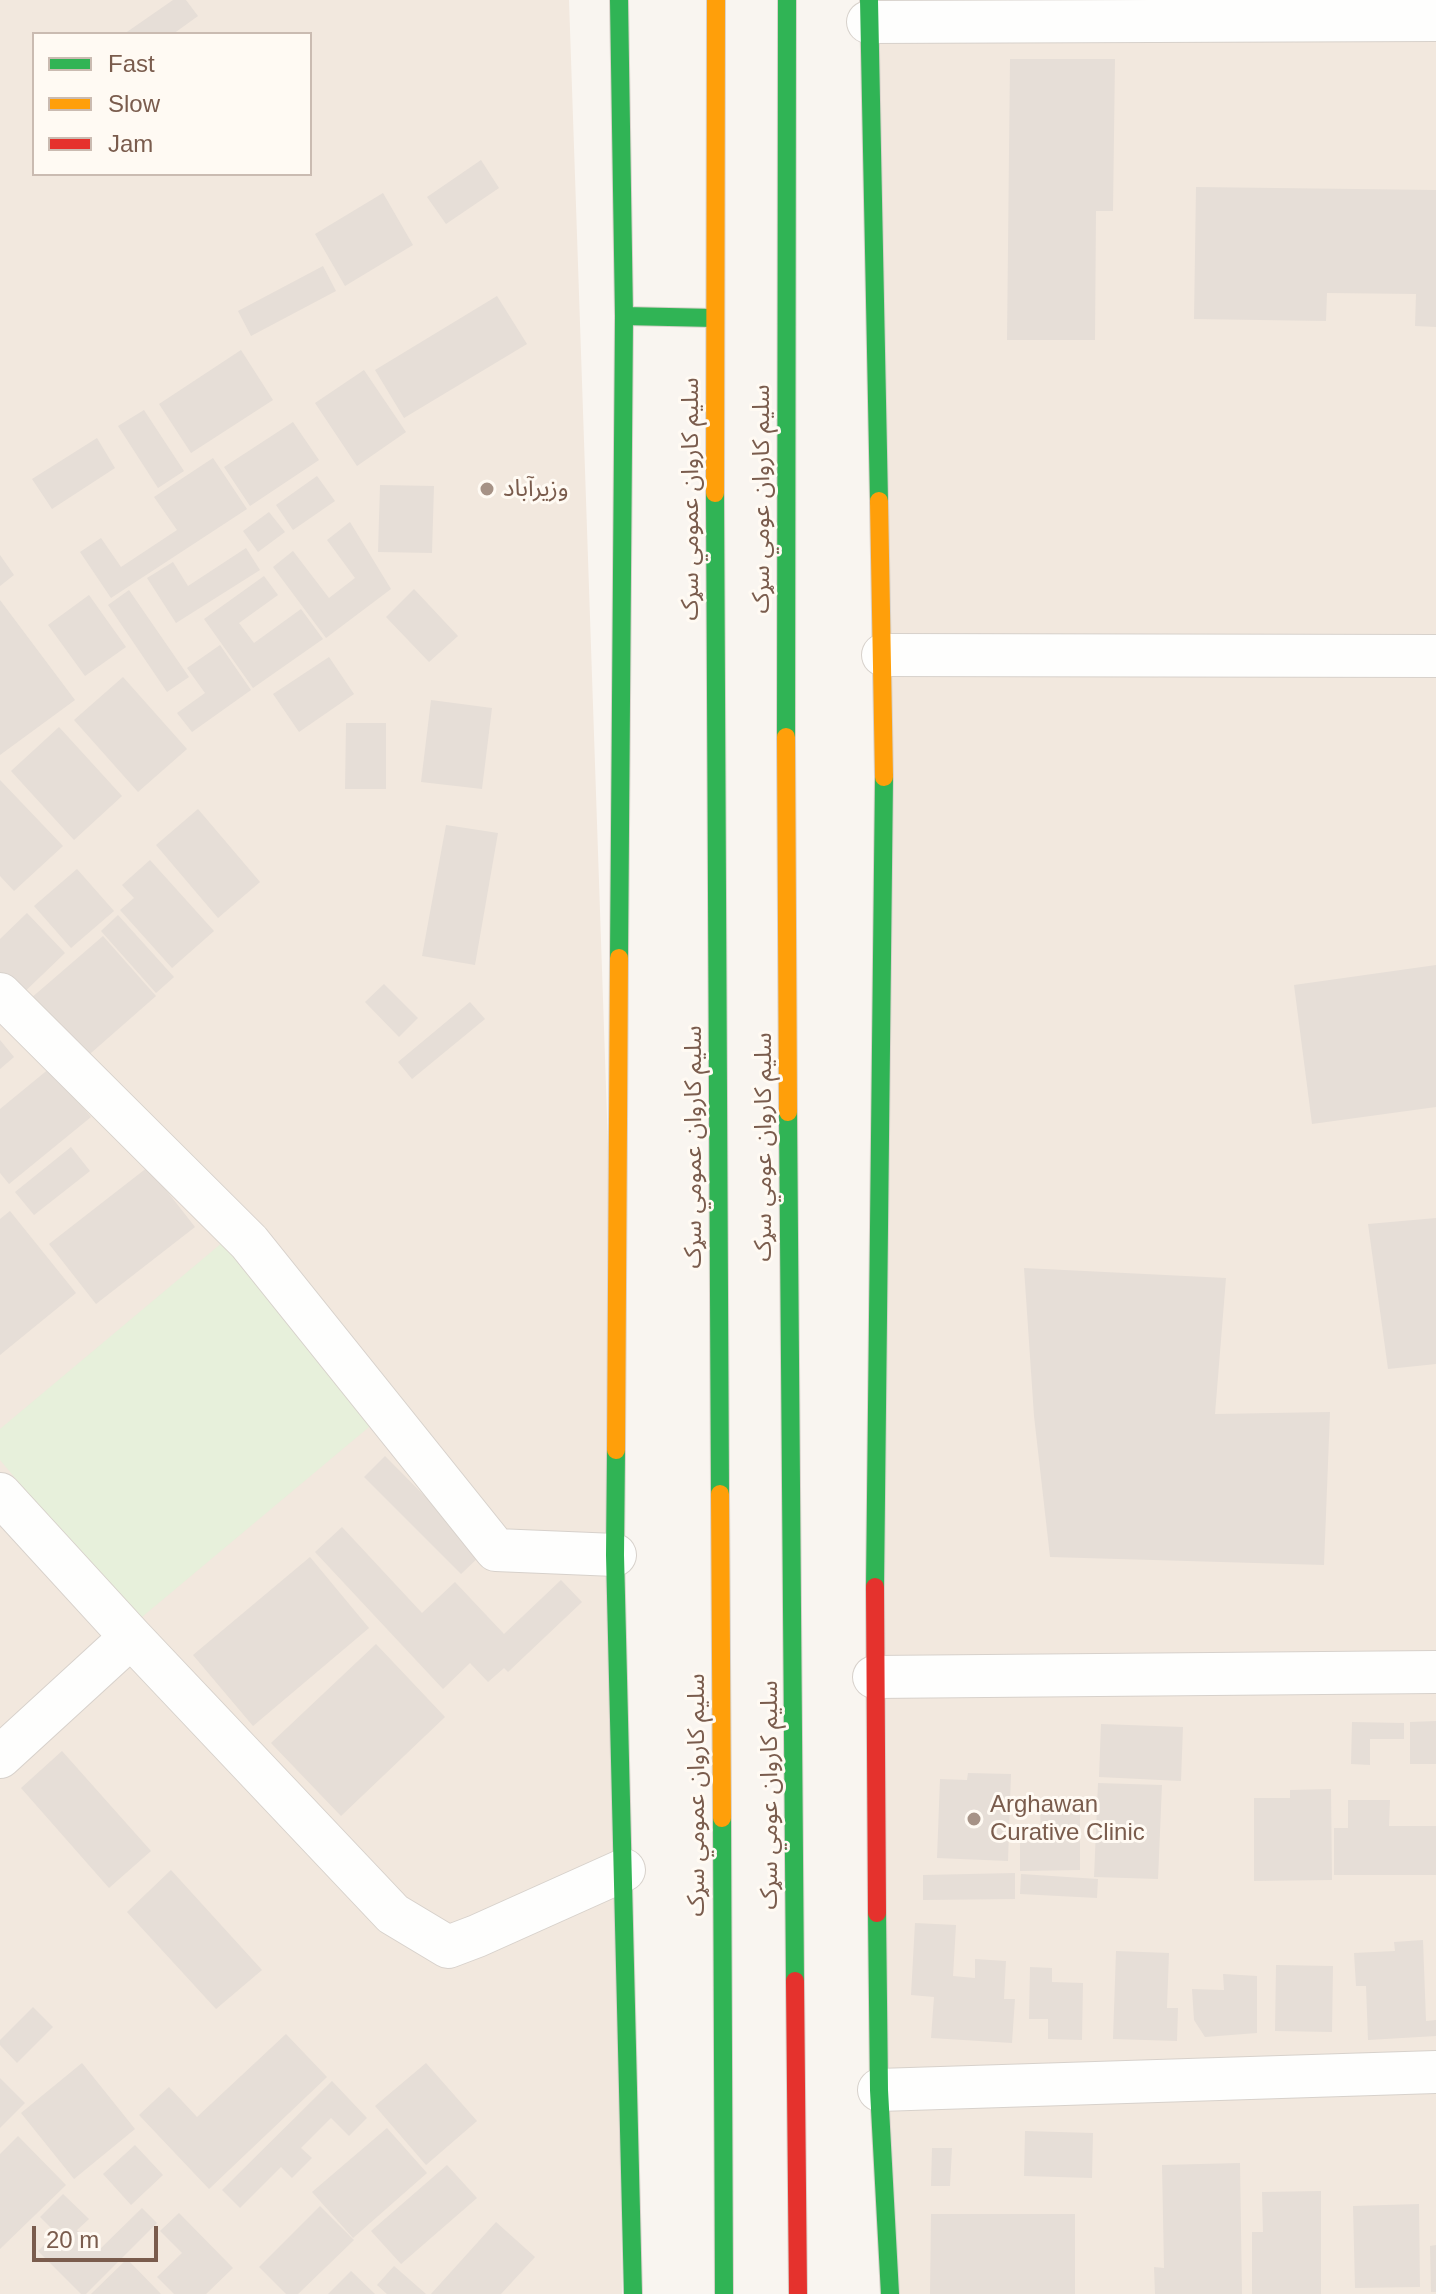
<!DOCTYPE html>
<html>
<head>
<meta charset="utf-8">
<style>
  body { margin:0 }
  #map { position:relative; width:1436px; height:2294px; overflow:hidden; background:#f9f5f0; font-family:Helvetica,sans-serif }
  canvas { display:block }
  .legend { position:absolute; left:32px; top:32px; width:280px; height:144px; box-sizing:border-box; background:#fffaf3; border:2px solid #cabbb1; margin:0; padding:10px 14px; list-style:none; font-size:24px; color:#7a5c4d }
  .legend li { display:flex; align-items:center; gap:16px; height:40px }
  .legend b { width:40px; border:2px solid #cabbb1 }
  .scale { position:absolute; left:32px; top:2226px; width:126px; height:36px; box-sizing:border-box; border:4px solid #7a5c4d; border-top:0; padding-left:10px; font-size:24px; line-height:28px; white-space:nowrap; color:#7a5c4d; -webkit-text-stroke:6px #fffaf3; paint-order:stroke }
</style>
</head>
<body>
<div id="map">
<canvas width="1436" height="2294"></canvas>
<ul class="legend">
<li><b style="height:10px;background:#30b455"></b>Fast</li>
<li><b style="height:10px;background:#ff9f0a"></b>Slow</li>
<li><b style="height:10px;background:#e5322d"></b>Jam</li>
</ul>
<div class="scale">20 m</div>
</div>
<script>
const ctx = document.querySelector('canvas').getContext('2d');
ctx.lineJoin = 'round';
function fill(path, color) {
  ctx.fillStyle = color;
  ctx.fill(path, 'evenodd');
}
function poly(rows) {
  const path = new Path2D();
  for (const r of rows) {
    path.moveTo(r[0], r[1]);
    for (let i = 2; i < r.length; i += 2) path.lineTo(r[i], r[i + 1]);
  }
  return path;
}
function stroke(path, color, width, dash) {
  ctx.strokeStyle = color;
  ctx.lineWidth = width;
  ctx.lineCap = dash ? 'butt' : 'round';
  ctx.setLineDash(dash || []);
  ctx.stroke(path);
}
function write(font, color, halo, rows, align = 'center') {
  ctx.font = font + ' Helvetica,"Noto Sans Arabic",sans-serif';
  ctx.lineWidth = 6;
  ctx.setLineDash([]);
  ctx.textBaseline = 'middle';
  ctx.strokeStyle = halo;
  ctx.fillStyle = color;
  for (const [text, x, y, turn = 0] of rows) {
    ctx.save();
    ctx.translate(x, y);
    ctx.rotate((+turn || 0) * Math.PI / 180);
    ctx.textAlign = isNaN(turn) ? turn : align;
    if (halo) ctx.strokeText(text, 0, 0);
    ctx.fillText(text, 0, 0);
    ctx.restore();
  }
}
fill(poly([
  [0,0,569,0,613,1293,622,2294,0,2294],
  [34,34,310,34,310,174,34,174],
  [872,0,1436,0,1436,2294,880,2294]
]), '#f2e8de');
fill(poly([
  [229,1237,381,1417,136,1622,0,1460,0,1429]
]), '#e7f0db');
fill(poly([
  [173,0,186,0,198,16,173,34,124,34],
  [1010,59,1115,59,1113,211,1096,211,1095,340,1007,340],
  [481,160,499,188,446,224,427,197],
  [1196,187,1436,190,1436,327,1415,326,1416,294,1327,293,1326,321,1194,319],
  [383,193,413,245,345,286,315,234],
  [323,266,336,291,251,336,238,311],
  [497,296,527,344,404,418,375,370],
  [241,350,273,400,191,453,159,404],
  [364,370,406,432,357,466,315,403],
  [144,410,184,471,158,488,118,426],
  [293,422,319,460,250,506,224,467],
  [97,438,115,468,52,509,32,479],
  [213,458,247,509,111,598,80,552,101,538,121,567,177,530,154,497],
  [317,476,335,501,293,530,276,505],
  [380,485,434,486,432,553,378,552],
  [269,512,285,532,258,552,243,531],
  [350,522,391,589,326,638,273,567,293,551,329,598,355,578,327,540],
  [246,548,260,570,176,623,147,578,173,562,188,586],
  [0,555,14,575,0,586],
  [264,576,278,595,239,623,254,643,301,609,323,639,253,688,204,619],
  [414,589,458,636,429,662,386,617],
  [129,590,189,677,167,692,108,605],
  [89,595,126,647,85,676,48,625],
  [0,600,75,700,0,755],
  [220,645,251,690,192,732,177,713,205,693,187,668],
  [329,657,354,694,299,732,273,694],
  [123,677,187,749,138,792,74,720],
  [431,700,492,708,482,789,421,782],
  [346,723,386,723,386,789,345,789],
  [59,727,122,796,74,840,11,771],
  [0,780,63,846,14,891,0,876],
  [198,809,260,882,218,918,156,845],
  [446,825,498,833,475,965,422,956],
  [150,860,214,931,172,968,120,910,134,898,122,885],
  [77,869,114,911,71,948,34,906],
  [27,913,65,953,16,1000,0,983,0,939],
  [118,915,174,977,156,993,101,931],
  [103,936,156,996,83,1060,30,999],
  [1436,965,1436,1107,1312,1124,1294,985],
  [384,984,418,1018,399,1037,365,1002],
  [470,1002,485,1019,412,1079,398,1062],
  [0,1040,14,1057,0,1069],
  [50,1068,91,1117,9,1184,0,1173,0,1109],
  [71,1147,90,1171,34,1215,15,1192],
  [148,1167,195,1227,96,1304,49,1244],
  [10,1211,76,1293,0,1355,0,1219],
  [1436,1218,1436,1364,1388,1369,1368,1224],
  [1024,1268,1226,1278,1215,1414,1330,1412,1324,1565,1050,1557,1034,1416],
  [385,1456,482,1554,461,1574,364,1477],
  [342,1527,422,1613,455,1582,504,1634,561,1580,582,1602,508,1672,504,1668,488,1682,470,1663,443,1689,315,1552],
  [310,1557,369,1628,253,1726,193,1655],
  [376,1644,445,1717,341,1816,271,1743],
  [1436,1721,1436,1764,1410,1764,1410,1722],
  [1352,1722,1404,1723,1404,1739,1370,1739,1370,1765,1351,1764],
  [1101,1724,1183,1727,1181,1781,1099,1777],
  [62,1751,151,1851,109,1888,21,1788],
  [968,1773,1011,1774,1008,1861,937,1858,940,1779,967,1780],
  [1098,1783,1162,1785,1158,1879,1094,1877],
  [1331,1789,1332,1880,1254,1881,1254,1798,1290,1798,1290,1790],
  [1348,1800,1390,1800,1389,1826,1436,1826,1436,1875,1334,1875,1334,1828,1348,1828],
  [1040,1808,1080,1808,1080,1870,1020,1871,1020,1838,1041,1838],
  [171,1870,262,1970,216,2009,127,1912],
  [1015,1873,1015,1899,923,1900,923,1875],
  [1021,1874,1098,1879,1097,1898,1020,1894],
  [915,1923,956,1925,953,1976,975,1978,975,1959,1006,1961,1004,1999,1015,1999,1012,2043,931,2038,934,1997,911,1995],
  [1423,1940,1426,2021,1436,2020,1436,2036,1368,2040,1366,1986,1356,1986,1354,1953,1395,1951,1394,1942],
  [1116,1951,1169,1953,1167,2008,1178,2008,1177,2041,1113,2039],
  [1276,1965,1333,1966,1332,2032,1275,2031],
  [1030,1967,1052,1968,1052,1982,1083,1983,1082,2040,1048,2039,1048,2019,1029,2019],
  [1223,1974,1257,1976,1257,2033,1205,2037,1194,2020,1192,1989,1224,1990],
  [33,2007,53,2027,17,2063,0,2045,0,2040],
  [286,2034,327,2077,209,2189,139,2115,169,2087,197,2117],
  [82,2063,135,2129,74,2179,21,2113],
  [426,2063,477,2121,426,2165,375,2106],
  [0,2078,25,2103,0,2128],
  [332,2081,367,2118,349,2136,331,2118,301,2148,312,2158,292,2178,281,2167,240,2208,222,2190],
  [387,2128,427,2173,353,2238,312,2192],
  [1025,2131,1093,2133,1092,2178,1024,2176],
  [18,2136,66,2185,0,2249,0,2154],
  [135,2145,163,2175,131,2205,103,2174],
  [932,2148,952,2148,950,2186,931,2186],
  [1240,2163,1242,2294,1155,2294,1154,2267,1164,2268,1162,2165],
  [447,2165,477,2198,401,2264,371,2231],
  [1321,2191,1321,2294,1252,2294,1252,2232,1263,2232,1262,2192],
  [63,2194,89,2219,77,2230,98,2251,142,2208,157,2223,86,2294,81,2294,38,2251,56,2233,40,2217],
  [1419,2204,1420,2287,1355,2288,1353,2206],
  [320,2206,354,2240,298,2294,286,2294,259,2267],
  [179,2213,233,2268,206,2294,174,2294,157,2277,182,2253,160,2231],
  [931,2214,1075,2214,1075,2294,930,2294],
  [496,2222,535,2257,501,2294,431,2294],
  [1436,2245,1436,2292,1431,2292,1430,2246],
  [127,2259,161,2294,91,2294],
  [394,2266,426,2294,387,2294,377,2285],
  [351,2271,375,2294,328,2294]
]), '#e6ded7');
const street = poly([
  [868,22,1436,20],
  [883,655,1436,656],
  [0,994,249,1242,496,1550,615,1555],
  [0,1494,131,1637,393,1914,448,1947,477,1936,624,1870],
  [874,1677,1436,1672],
  [0,1757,131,1637],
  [879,2090,1436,2072]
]);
const fast = poly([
  [619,0,624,316,619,958],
  [869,0,879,501],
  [624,316,714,318],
  [715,493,720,1494],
  [786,737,787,0],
  [788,1112,795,1981],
  [616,1450,615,1555,633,2294],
  [875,1587,884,777],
  [722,1818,724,2294],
  [877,1913,879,2090,890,2294]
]);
const slow = poly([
  [715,493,716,0],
  [879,501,884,777],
  [786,737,788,1112],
  [616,1450,619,958],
  [720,1494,722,1818]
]);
const jam = poly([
  [875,1587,877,1913],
  [795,1981,798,2294]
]);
stroke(street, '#d7d1cb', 44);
stroke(fast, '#d9d2cb', 20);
stroke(slow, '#d9d2cb', 20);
stroke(jam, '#d9d2cb', 20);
stroke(street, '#fefefd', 42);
stroke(fast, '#30b455', 18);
stroke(slow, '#ff9f0a', 18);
stroke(jam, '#e5322d', 18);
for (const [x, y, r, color] of [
  [487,489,8,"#a69286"],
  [974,1819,8,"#a69286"]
]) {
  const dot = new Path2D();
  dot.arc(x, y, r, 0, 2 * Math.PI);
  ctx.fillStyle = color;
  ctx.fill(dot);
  stroke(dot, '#fffaf3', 3);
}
write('24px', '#7a5c4d', '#fffaf3', [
  ["وزیرآباد",503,489],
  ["Arghawan",990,1805],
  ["Curative Clinic",990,1833]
], 'left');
write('24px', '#7a5c4d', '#fffaf3', [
  ["سلیم کاروان عمومي سړک",691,499,-90],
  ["سلیم کاروان عومي سړک",762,499,-90],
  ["سلیم کاروان عمومي سړک",694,1147,-90],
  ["سلیم کاروان عومي سړک",764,1147,-90],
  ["سلیم کاروان عمومي سړک",697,1795,-90],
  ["سلیم کاروان عومي سړک",770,1795,-90]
]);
</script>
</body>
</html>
